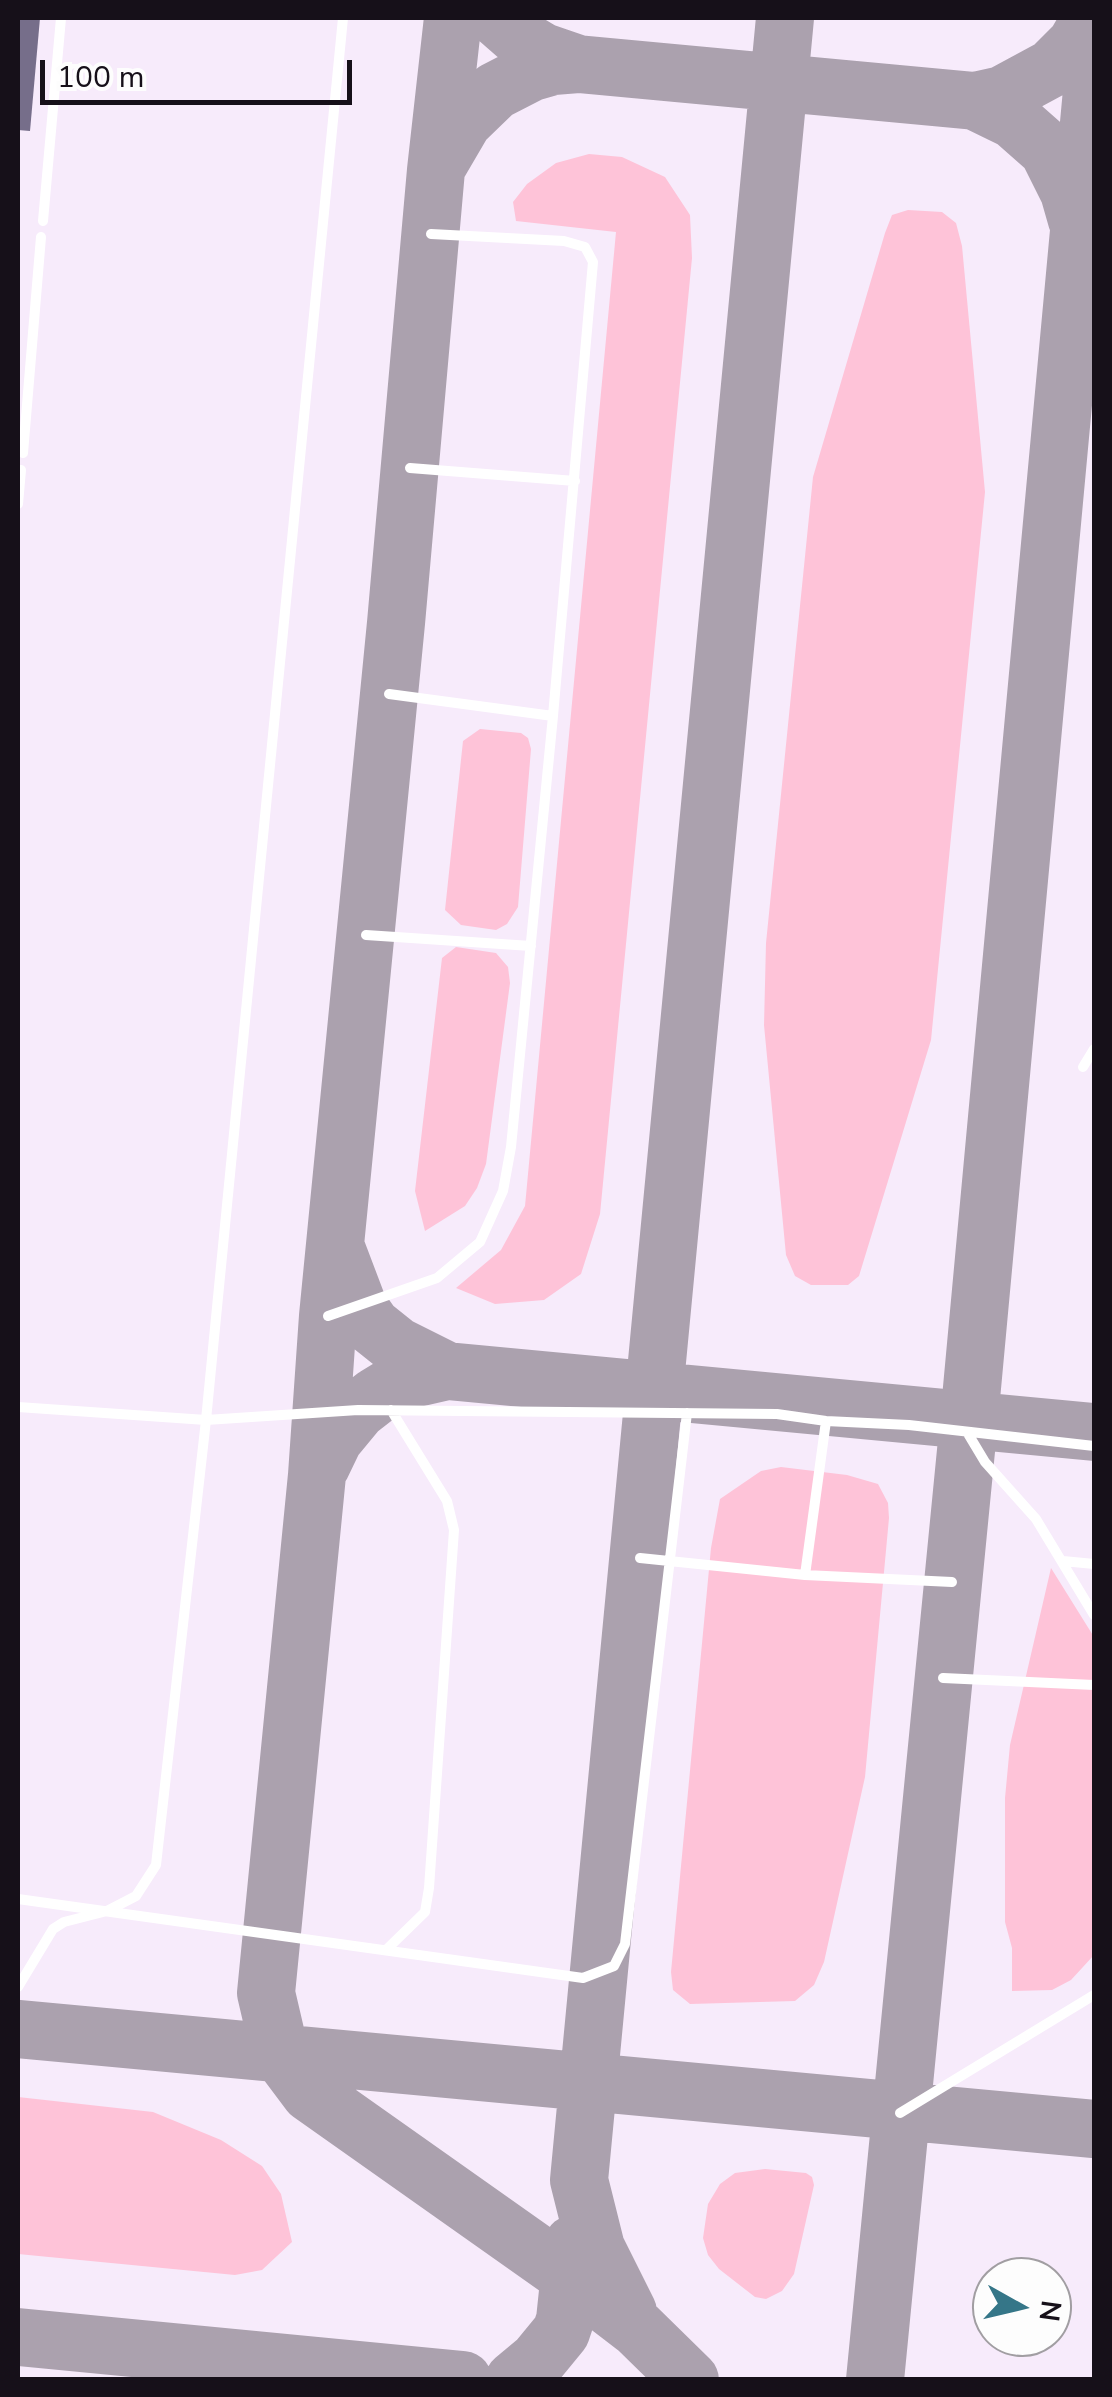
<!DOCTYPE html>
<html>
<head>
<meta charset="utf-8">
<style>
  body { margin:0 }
  #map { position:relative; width:1112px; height:2397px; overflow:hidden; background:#f7ebfb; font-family:"Nunito Sans",sans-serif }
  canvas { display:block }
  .frame { position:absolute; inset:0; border:20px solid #161019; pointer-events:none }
  .north { position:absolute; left:972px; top:2257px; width:100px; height:100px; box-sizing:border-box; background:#fdfdfd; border:2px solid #a19ea2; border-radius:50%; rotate:98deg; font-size:28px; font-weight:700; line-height:40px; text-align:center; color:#161019 }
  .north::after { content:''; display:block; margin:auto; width:35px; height:45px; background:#357688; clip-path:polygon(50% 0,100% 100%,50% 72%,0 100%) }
  .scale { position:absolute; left:40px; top:60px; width:312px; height:45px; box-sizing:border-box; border:5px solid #161019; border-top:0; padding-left:12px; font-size:30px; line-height:35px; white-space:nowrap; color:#161019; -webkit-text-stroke:8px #fdfdfd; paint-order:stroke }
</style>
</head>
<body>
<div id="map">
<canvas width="1112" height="2397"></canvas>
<div class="frame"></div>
<div class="north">N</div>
<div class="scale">100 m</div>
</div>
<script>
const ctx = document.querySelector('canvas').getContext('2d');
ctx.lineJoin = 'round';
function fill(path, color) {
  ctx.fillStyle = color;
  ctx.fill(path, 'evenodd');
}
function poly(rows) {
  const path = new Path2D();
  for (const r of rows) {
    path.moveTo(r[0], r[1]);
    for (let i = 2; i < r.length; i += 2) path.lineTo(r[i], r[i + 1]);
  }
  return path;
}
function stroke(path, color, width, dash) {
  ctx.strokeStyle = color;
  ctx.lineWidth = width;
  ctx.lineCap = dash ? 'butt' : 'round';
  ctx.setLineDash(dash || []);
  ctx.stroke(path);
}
fill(poly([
  [589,154,622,157,665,177,690,215,692,258,600,1214,581,1274,544,1300,495,1304,456,1288,501,1250,525,1206,616,232,516,221,513,202,527,184,556,163],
  [908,210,942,212,956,223,962,246,985,492,931,1040,859,1276,848,1285,811,1285,795,1276,786,1255,764,1025,766,943,813,477,885,233,892,215],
  [480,729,521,733,528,738,531,749,518,907,507,924,496,930,461,925,445,910,463,741],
  [456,947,496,953,508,967,510,983,486,1164,477,1188,465,1206,425,1231,415,1191,442,958],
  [781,1467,847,1475,878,1484,888,1503,889,1518,865,1777,824,1962,814,1985,795,2001,690,2004,673,1990,671,1972,711,1548,720,1499,761,1471],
  [1051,1568,1094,1637,1094,1955,1071,1980,1052,1990,1012,1991,1012,1948,1005,1922,1005,1798,1010,1745],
  [18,2097,153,2112,221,2140,262,2166,281,2194,292,2242,262,2270,235,2275,18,2254],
  [765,2169,806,2173,812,2177,814,2185,794,2274,782,2291,766,2299,755,2297,719,2269,708,2255,703,2238,708,2204,720,2184,735,2173]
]), '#fec3d8');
stroke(poly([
  [453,18,436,170,396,623,328,1316,317,1475,266,1993,280,2053,310,2093,569,2276,638,2329,690,2380],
  [497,18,521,39,543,52,578,64,975,101,1002,95,1052,68,1076,44,1091,18],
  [975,101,1014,120,1048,150,1069,192,1077,220],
  [439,163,463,122,495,91,532,72,553,66,578,64],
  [336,1248,358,1306,372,1326,397,1346,447,1371,1094,1432],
  [321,1466,334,1439,358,1410,376,1396,399,1382,447,1371],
  [18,2029,1094,2129],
  [628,2312,596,2248,579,2180,785,18],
  [18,2337,463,2380],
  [514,2380,538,2360,561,2332,565,2320,573,2244],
  [875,2380,969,1420,1094,69]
]), '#aba1ae', 58);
fill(poly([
  [18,18,40,18,30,131,18,130]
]), '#766e8a');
stroke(poly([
  [43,221,61,18],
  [23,453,41,237],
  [410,468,575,481],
  [18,504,21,470],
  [389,694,553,716],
  [366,935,531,946],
  [1083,1067,1094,1049],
  [328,1316,437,1278,480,1242,503,1191,511,1147,553,716,593,262,585,247,564,241,431,234],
  [18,1407,206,1420,358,1410,777,1414,826,1421,909,1425,1094,1446],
  [967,1432,985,1462,1036,1519,1094,1615],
  [640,1558,805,1575,952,1582],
  [1063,1561,1094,1564],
  [805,1575,826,1421],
  [943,1678,1094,1685],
  [18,1899,583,1978,614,1966,625,1944,687,1413],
  [386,1950,425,1912,429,1888,454,1530,447,1501,391,1410],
  [18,1987,53,1929,64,1922,107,1911,136,1896,156,1865,206,1420,343,18],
  [900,2113,1094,1995]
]), '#fff', 10);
</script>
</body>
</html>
